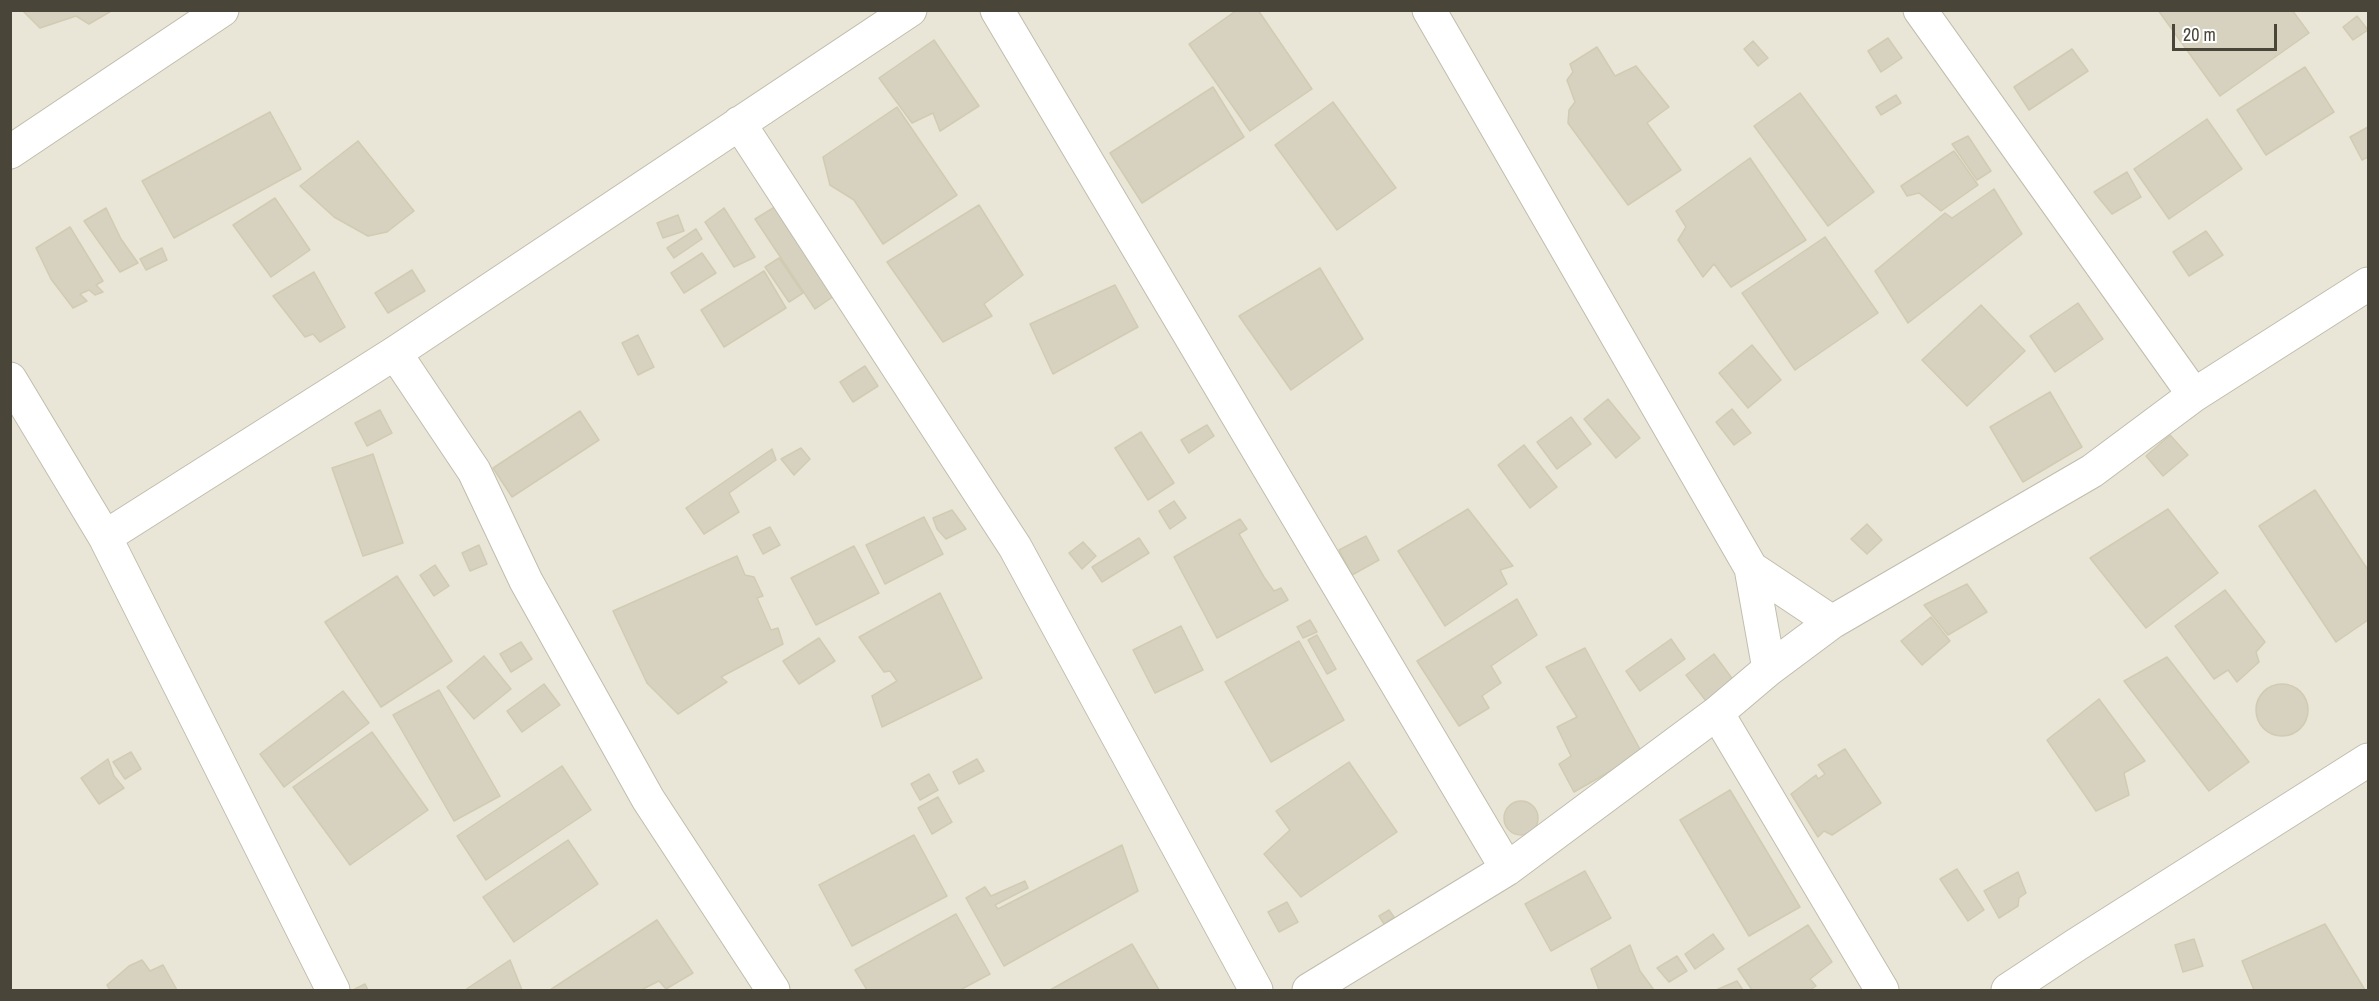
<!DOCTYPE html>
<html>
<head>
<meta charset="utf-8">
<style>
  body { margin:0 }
  #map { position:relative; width:2379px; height:1001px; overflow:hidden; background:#f5f3ea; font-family:"Archivo Narrow",sans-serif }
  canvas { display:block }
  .frame { position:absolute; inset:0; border:12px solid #494538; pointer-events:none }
  .scale { position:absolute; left:2172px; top:24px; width:105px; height:27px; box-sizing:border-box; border:3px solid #494538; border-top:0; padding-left:8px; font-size:18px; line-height:21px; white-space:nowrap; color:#494538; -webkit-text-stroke:4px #fff; paint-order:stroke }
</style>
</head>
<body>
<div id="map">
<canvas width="2379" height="1001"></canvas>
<div class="frame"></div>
<div class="scale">20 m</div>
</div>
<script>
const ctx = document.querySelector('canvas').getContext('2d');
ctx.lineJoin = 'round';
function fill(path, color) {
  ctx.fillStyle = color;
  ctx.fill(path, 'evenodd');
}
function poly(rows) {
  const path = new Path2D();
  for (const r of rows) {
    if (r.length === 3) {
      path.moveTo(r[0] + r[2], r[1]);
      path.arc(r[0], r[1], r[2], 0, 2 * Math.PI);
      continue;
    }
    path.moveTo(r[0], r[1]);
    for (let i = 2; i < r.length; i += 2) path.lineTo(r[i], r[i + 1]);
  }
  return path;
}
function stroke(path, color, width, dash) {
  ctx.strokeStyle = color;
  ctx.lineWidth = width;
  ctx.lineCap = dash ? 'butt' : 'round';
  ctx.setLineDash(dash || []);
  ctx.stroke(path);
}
fill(poly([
  [11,11,2368,11,2368,990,11,990]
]), '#e9e6d8');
const building = poly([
  [22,10,113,10,89,24,76,16,40,28,22,10],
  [1237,10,1258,10,1312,89,1250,131,1189,44,1237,10],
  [2158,10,2292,10,2309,33,2220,96,2158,10],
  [2357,16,2368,30,2353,40,2343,27,2357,16],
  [1888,38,1902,58,1881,72,1868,51,1888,38],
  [934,40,979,106,940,131,933,113,912,123,879,78,934,40],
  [1753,41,1768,58,1758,66,1744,49,1753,41],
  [1597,47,1615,76,1636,66,1669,107,1647,123,1681,170,1628,205,1568,123,1569,110,1575,102,1567,80,1573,72,1570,64,1597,47],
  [2072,49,2088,71,2029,110,2014,87,2072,49],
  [2305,67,2334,112,2266,155,2237,110,2305,67],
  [1213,87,1244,137,1142,203,1110,153,1213,87],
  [1800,93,1874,192,1828,226,1754,126,1800,93],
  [1896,95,1901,103,1881,115,1876,107,1896,95],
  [1333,102,1396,188,1337,230,1275,145,1333,102],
  [897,107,957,195,883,244,854,200,830,185,823,157,897,107],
  [270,112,301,169,174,238,142,181,270,112],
  [2207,119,2242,169,2169,219,2134,169,2207,119],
  [2368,127,2368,157,2362,160,2350,137,2368,127],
  [1968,136,1991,171,1977,180,1952,144,1968,136],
  [358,141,414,211,387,232,368,236,334,217,300,186,358,141],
  [1954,151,1978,185,1941,211,1919,193,1907,196,1901,186,1954,151],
  [1750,158,1806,240,1731,287,1714,264,1703,277,1678,240,1686,227,1676,211,1750,158],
  [2127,172,2141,197,2112,214,2094,192,2127,172],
  [1994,189,2022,234,1908,323,1875,271,1945,213,1952,218,1994,189],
  [275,198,310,250,271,277,233,225,275,198],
  [778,205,837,294,815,309,755,219,778,205],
  [979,205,1023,275,984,304,992,316,943,342,887,262,979,205],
  [106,208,121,239,138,263,120,272,84,221,106,208],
  [724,208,755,257,734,267,705,222,724,208],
  [678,215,684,231,663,238,657,223,678,215],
  [70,227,103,281,96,285,103,292,95,295,89,290,80,294,87,301,73,308,51,279,36,248,70,227],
  [696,229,702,239,674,258,667,248,696,229],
  [2206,231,2223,255,2189,276,2173,252,2206,231],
  [1825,237,1878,313,1795,370,1742,293,1825,237],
  [162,248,167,260,146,270,140,259,162,248],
  [702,253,716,273,684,293,671,273,702,253],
  [779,258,803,293,789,302,765,267,779,258],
  [1320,268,1363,339,1291,390,1239,316,1320,268],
  [412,270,425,291,388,313,375,293,412,270],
  [764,271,786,308,724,347,701,310,764,271],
  [314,272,345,327,320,342,313,334,305,337,273,296,314,272],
  [1115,285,1138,327,1053,374,1030,324,1115,285],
  [2078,303,2103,339,2055,372,2030,336,2078,303],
  [1981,305,2025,351,1967,406,1922,360,1981,305],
  [638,335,654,367,638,375,622,343,638,335],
  [1752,345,1781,380,1748,408,1719,373,1752,345],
  [865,366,878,386,853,402,840,382,865,366],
  [2050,392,2082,447,2023,482,1990,427,2050,392],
  [1608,399,1640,438,1616,458,1584,419,1608,399],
  [1732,409,1751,433,1734,445,1716,422,1732,409],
  [380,410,392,433,367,446,355,423,380,410],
  [580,411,599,440,512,497,493,468,580,411],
  [1571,417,1591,444,1557,469,1537,442,1571,417],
  [1207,425,1214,436,1189,453,1181,440,1207,425],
  [1141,432,1174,483,1148,500,1115,448,1141,432],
  [2170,435,2188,455,2163,476,2146,456,2170,435],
  [1524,445,1557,487,1530,508,1498,465,1524,445],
  [801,448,810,459,794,475,781,459,801,448],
  [772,449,776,460,729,493,739,512,704,534,686,508,772,449],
  [373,454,403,543,363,556,332,468,373,454],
  [2315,490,2368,570,2368,620,2336,642,2259,526,2315,490],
  [1174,501,1186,518,1170,529,1159,511,1174,501],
  [1468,509,1513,566,1500,570,1507,584,1445,626,1398,551,1468,509],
  [2168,509,2218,573,2146,628,2090,558,2168,509],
  [952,510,966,529,946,539,937,529,933,518,952,510],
  [924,517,943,554,885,584,866,545,924,517],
  [1240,519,1247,529,1239,534,1264,577,1274,591,1281,588,1288,600,1217,638,1174,557,1240,519],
  [1867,524,1882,540,1867,554,1851,539,1867,524],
  [770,527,780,545,763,554,753,535,770,527],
  [1366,536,1379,560,1352,575,1339,550,1366,536],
  [1139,538,1149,553,1102,582,1092,567,1139,538],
  [1083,542,1096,556,1082,569,1069,553,1083,542],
  [479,545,487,564,470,571,462,553,479,545],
  [854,546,879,593,816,625,791,578,854,546],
  [737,556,745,575,754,577,763,596,757,598,771,630,778,628,783,644,721,677,727,682,678,714,647,683,613,611,737,556],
  [435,565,449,586,434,596,420,575,435,565],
  [397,576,452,661,381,707,325,622,397,576],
  [1967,584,1987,612,1948,635,1924,605,1967,584],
  [2225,590,2265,642,2256,652,2259,662,2237,682,2228,670,2214,679,2175,626,2225,590],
  [940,593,982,678,882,727,872,696,897,681,890,671,884,672,859,637,940,593],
  [1517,599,1537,635,1491,666,1501,683,1482,696,1489,708,1459,726,1417,661,1517,599],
  [1931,617,1950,641,1922,665,1901,641,1931,617],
  [1310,620,1317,632,1303,638,1297,627,1310,620],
  [1181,626,1203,670,1155,693,1133,650,1181,626],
  [1317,635,1336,669,1327,674,1308,640,1317,635],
  [819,638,835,661,799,684,783,661,819,638],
  [1671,639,1685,659,1640,691,1626,671,1671,639],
  [1299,641,1344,720,1271,762,1225,682,1299,641],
  [521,642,532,659,511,672,500,654,521,642],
  [1585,648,1642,753,1574,792,1559,764,1571,756,1557,727,1577,717,1546,667,1585,648],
  [1714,654,1734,681,1706,701,1686,675,1714,654],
  [484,656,511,689,474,719,447,687,484,656],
  [2167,657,2249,762,2209,791,2124,681,2167,657],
  [544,684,560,705,522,732,507,711,544,684],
  [2282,710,26],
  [439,690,500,796,454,821,393,715,439,690],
  [343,691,369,723,284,787,260,754,343,691],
  [2099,699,2145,761,2124,773,2129,795,2096,811,2047,740,2099,699],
  [372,732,428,810,350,865,293,787,372,732],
  [1845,749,1881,803,1832,835,1824,831,1818,837,1791,794,1816,775,1818,779,1825,774,1818,765,1845,749],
  [131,752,141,769,125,779,113,762,131,752],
  [108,759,114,776,124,788,99,804,81,778,108,759],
  [977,759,984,771,959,784,953,772,977,759],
  [1349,762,1397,832,1301,897,1264,854,1290,830,1276,811,1349,762],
  [562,766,591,810,486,880,457,836,562,766],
  [929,774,938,790,920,800,911,784,929,774],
  [1730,790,1800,907,1749,936,1680,820,1730,790],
  [938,797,952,822,932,834,918,808,938,797],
  [1521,818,17],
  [914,835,947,896,852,946,819,885,914,835],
  [568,840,598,884,514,942,483,897,568,840],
  [1122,845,1138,891,1004,966,966,898,985,887,991,896,1025,881,1028,888,995,905,998,909,1122,845],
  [1957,869,1984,910,1968,921,1940,879,1957,869],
  [1585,871,1611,918,1551,951,1525,904,1585,871],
  [2018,872,2026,893,2019,898,2018,906,1999,918,1984,891,2018,872],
  [1287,902,1298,922,1279,932,1268,912,1287,902],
  [1389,910,1394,917,1384,924,1379,916,1389,910],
  [956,914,990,974,960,990,867,990,855,970,956,914],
  [657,920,693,973,666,989,659,981,641,990,550,990,657,920],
  [2325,924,2365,990,2254,990,2242,961,2325,924],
  [1808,925,1832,962,1810,979,1816,986,1810,990,1752,990,1738,969,1808,925],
  [1713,934,1724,949,1695,969,1685,954,1713,934],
  [2194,939,2203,966,2183,972,2175,945,2194,939],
  [1132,944,1159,990,1050,990,1132,944],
  [1630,945,1640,971,1654,990,1599,990,1591,969,1630,945],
  [1677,956,1687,971,1669,982,1657,968,1677,956],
  [142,960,150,971,163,965,177,990,110,990,107,985,129,966,142,960],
  [510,960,522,990,465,990,510,960],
  [1737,981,1743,990,1716,990,1737,981],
  [365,984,368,990,353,990,365,984]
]);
fill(building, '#d6d2bf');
stroke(building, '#d1cbb2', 1.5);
const minor = poly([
  [997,10,1507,869],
  [1429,10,1751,568,1769,669],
  [739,123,1015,547,1256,990],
  [10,152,222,10],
  [395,353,474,471,526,581,648,799,773,990],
  [10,379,105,537,333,990],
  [2194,395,2368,284],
  [105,537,395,353,910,10],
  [1751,568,1832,622],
  [1717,713,1882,990],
  [1309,990,1507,869,1717,713,1769,669,1832,622,2092,471,2194,395,1920,10],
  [2008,990,2076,945,2368,760]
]);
stroke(minor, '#c0bdac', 35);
stroke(minor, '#fff', 33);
</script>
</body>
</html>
